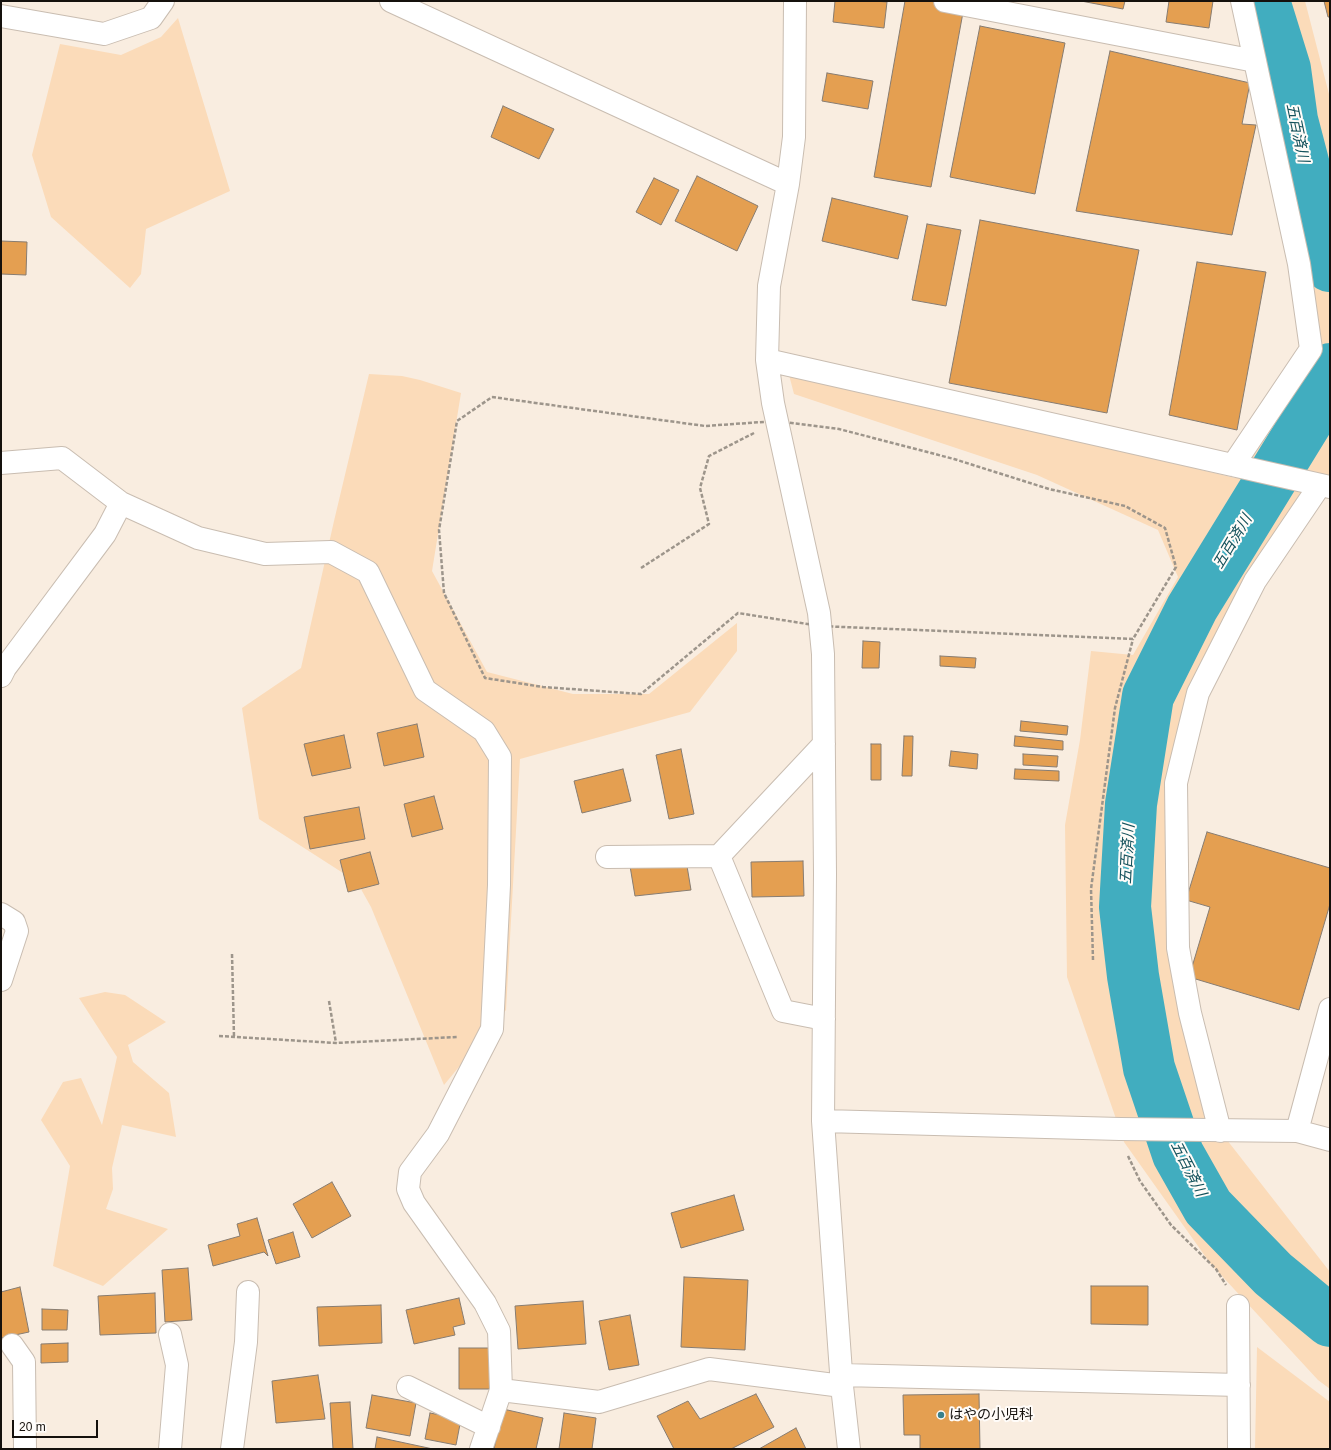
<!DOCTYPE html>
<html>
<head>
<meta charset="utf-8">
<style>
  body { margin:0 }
  #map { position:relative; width:1331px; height:1450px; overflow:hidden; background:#f9ede0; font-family:Arial,sans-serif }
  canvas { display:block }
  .frame { position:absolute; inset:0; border:2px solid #15110d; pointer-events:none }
  .scale { position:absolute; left:12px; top:1420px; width:86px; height:18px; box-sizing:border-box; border:2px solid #15110d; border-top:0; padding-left:5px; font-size:12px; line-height:14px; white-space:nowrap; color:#15110d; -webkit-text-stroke:3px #fffcf9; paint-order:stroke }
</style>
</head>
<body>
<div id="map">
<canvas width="1331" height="1450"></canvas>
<div class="frame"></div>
<div class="scale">20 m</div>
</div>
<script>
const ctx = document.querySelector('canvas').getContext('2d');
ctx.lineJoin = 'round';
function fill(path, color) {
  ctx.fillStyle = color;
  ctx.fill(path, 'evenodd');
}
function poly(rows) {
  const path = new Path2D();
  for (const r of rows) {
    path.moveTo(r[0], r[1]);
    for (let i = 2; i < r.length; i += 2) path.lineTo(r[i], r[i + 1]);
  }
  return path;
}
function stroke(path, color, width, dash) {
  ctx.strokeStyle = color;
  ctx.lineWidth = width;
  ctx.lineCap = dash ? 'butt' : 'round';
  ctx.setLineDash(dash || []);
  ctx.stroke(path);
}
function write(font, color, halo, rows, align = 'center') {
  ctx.font = font + ' Arial,"Noto Sans JP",sans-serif';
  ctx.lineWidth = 4;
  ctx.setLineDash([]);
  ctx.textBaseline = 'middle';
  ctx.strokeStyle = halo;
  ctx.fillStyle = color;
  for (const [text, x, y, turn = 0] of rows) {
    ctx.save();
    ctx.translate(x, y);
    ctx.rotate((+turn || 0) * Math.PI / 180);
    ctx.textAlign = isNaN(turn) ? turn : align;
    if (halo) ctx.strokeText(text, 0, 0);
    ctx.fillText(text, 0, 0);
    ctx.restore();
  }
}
fill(poly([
  [1248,1,1305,1,1330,98,1330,478,1212,652,1186,733,1172,910,1220,1131,1330,1272,1330,1389,1318,1380,1210,1263,1124,1142,1067,977,1065,825,1080,740,1091,651,1133,655,1178,577,1158,530,1037,475,794,394,788,371,1235,478,1308,371,1310,259,1258,50],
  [178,18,230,191,146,229,141,274,130,288,51,217,32,155,60,44,121,55,161,37],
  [369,374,402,376,420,380,461,393,432,571,487,672,573,694,649,694,737,623,737,651,690,712,520,759,506,1010,444,1085,371,907,357,882,259,819,242,708,301,668,334,521],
  [105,992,125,995,166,1022,128,1045,133,1062,169,1093,176,1137,122,1125,112,1168,113,1189,106,1209,168,1229,103,1286,53,1266,70,1166,41,1120,63,1082,81,1078,102,1125,117,1057,79,998],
  [1257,1347,1330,1402,1330,1449,1255,1449]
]), '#fbdbb9');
stroke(poly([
  [1264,1,1285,69,1292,120,1330,266],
  [1330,369,1310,416,1192,608,1148,696,1131,804,1125,907,1133,976,1149,1068,1178,1154,1208,1207,1273,1274,1330,1321]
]), '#41adbf', 52);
const building = poly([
  [835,1,874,1,887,2,884,28,833,22,835,1],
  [905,1,930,1,964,7,931,187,874,177,905,1],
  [1081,1,1125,1,1123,9,1081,1],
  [1169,1,1213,1,1209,28,1166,22,1169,1],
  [1324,1,1330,1,1330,17,1328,17,1324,1],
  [980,26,1065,43,1035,194,950,177,980,26],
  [1110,51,1250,83,1242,124,1256,125,1232,235,1076,211,1110,51],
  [827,73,873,81,868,109,822,101,827,73],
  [503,106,554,129,539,159,491,137,503,106],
  [697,176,758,206,737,251,675,221,697,176],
  [654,178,679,190,661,225,636,212,654,178],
  [832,198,908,216,898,259,822,241,832,198],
  [980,220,1139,250,1107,413,949,383,980,220],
  [927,224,961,230,946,306,912,300,927,224],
  [1,241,27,242,26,275,1,274,1,241],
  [1197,262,1266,272,1237,430,1169,415,1197,262],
  [863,641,880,642,879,668,862,668,863,641],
  [940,656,976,658,975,668,940,666,940,656],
  [1021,721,1068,726,1067,735,1020,731,1021,721],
  [417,724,424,757,384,766,377,733,417,724],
  [344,735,351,768,312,776,304,744,344,735],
  [904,736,913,736,912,776,902,776,904,736],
  [1015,736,1063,741,1063,750,1014,746,1015,736],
  [871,744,881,744,881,780,871,780,871,744],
  [681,749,694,814,669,819,656,755,681,749],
  [951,751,978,754,977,769,949,766,951,751],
  [1023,754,1058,756,1057,767,1023,765,1023,754],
  [623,769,631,801,582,813,574,781,623,769],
  [1015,769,1059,771,1059,781,1014,779,1015,769],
  [434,796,443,829,412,837,404,804,434,796],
  [359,807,365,839,310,849,304,817,359,807],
  [1207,832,1330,868,1330,904,1299,1010,1189,977,1210,907,1186,900,1207,832],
  [370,852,379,884,348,892,340,860,370,852],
  [686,860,691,890,635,896,630,866,686,860],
  [803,861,804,896,752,897,751,862,803,861],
  [332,1182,351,1216,312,1238,293,1204,332,1182],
  [734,1195,744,1230,681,1248,671,1213,734,1195],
  [257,1218,268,1256,264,1252,213,1266,208,1245,240,1236,237,1224,257,1218],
  [293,1232,300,1257,276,1264,268,1240,293,1232],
  [188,1268,192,1320,165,1322,162,1270,188,1268],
  [684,1277,748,1280,745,1350,681,1347,684,1277],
  [1091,1286,1148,1286,1148,1325,1091,1324,1091,1286],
  [20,1287,29,1332,1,1338,1,1292,20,1287],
  [155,1293,156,1333,100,1335,98,1296,155,1293],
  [459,1298,465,1324,453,1327,455,1335,414,1344,406,1310,459,1298],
  [583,1301,586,1344,518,1349,515,1306,583,1301],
  [381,1305,382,1343,319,1346,317,1307,381,1305],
  [42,1309,68,1310,67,1330,42,1330,42,1309],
  [630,1315,639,1365,609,1370,599,1321,630,1315],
  [68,1343,68,1362,41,1363,41,1344,68,1343],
  [459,1348,492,1348,493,1389,459,1389,459,1348],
  [318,1375,325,1419,276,1423,272,1381,318,1375],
  [756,1394,774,1427,731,1449,674,1449,657,1416,688,1401,700,1419,756,1394],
  [979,1394,980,1449,920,1449,920,1435,904,1435,903,1395,979,1394],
  [372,1395,416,1403,410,1436,366,1428,372,1395],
  [350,1402,353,1449,333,1449,330,1403,350,1402],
  [503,1409,543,1418,536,1449,494,1449,503,1409],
  [430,1413,461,1419,456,1445,425,1439,430,1413],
  [564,1413,596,1418,592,1449,559,1449,564,1413],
  [796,1428,806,1449,759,1449,796,1428],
  [377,1437,433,1449,375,1449,377,1437]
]);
fill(building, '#e49f51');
stroke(building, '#877c71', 1);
const minor = poly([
  [391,1,788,184],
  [795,1,794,137,788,184,769,286,767,360,773,403,819,613,823,654,825,874,823,1121,842,1386,849,1449],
  [945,1,1255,61],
  [1,16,104,34,151,18,163,1],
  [767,360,1330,487],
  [1,463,62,458,121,503,198,538,265,554,331,552,368,572,425,690,484,731,500,757,499,885,492,1029,438,1134,410,1172,408,1189,414,1203,485,1303,499,1331,501,1390,481,1449],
  [1233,465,1311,349,1299,264,1242,1],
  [1,676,5,668,105,534,121,503],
  [607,857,719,856],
  [1,914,14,922,17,931,1,980],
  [824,1019,783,1011,719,856,824,744],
  [823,1121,1120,1129,1297,1131,1330,1140],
  [1220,1131,1190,1013,1178,948,1176,783,1198,693,1255,581,1320,485],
  [1297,1131,1330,1009],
  [1238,1306,1239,1449],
  [170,1334,177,1365,170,1449],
  [12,1345,24,1362,25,1449],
  [842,1375,1239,1385],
  [408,1387,489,1427],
  [501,1390,599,1402,709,1369,842,1386],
  [232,1449,246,1342,248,1292]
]);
stroke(minor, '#c9bdb1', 24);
stroke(poly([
  [492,397,705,426,777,421,839,429,954,459,1049,489,1125,506,1165,528,1176,567,1133,639,820,626,738,613,641,694,543,687,485,678,444,593,439,530,457,421,492,397],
  [641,568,709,524,700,488,709,456,754,433],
  [232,954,234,1037],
  [1093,960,1091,889,1115,708,1133,639],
  [329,1001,336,1043],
  [219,1036,336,1043,457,1037],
  [1128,1156,1140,1181,1171,1225,1216,1269,1226,1285]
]), '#9d958b', 2.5, [4, 2]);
stroke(minor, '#fff', 22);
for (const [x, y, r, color] of [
  [941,1415,4,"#3a808c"]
]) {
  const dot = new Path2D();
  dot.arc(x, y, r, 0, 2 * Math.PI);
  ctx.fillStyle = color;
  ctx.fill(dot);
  stroke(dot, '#fffcf9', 1.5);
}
write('14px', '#15110d', '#fffcf9', [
  ["はやの小児科",949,1415]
], 'left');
write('italic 15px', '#14515b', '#fffcf9', [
  ["五百済川",1297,133,78],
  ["五百済川",1233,542,-59],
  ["五百済川",1128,854,-87],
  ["五百済川",1188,1169,63]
]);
</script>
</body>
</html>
